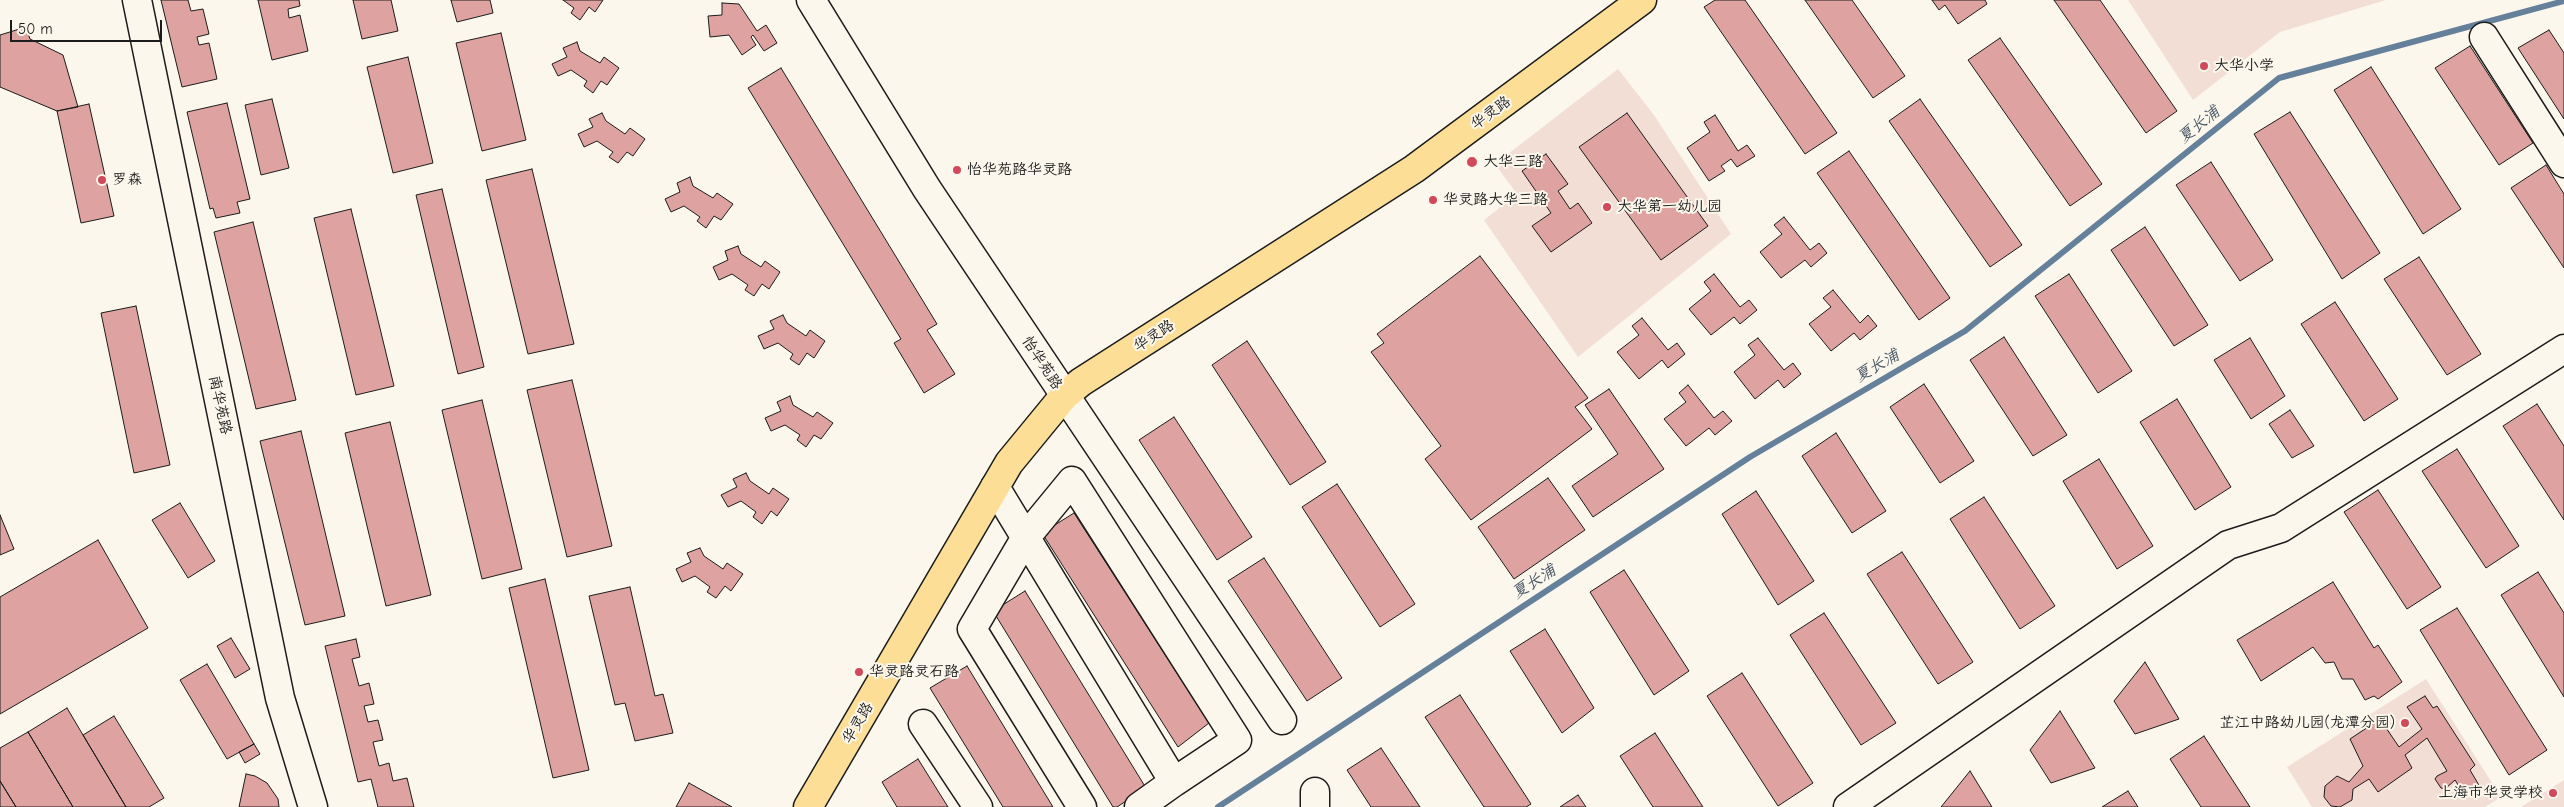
<!DOCTYPE html>
<html>
<head>
<meta charset="utf-8">
<style>
  body { margin:0 }
  #map { position:relative; width:2564px; height:807px; overflow:hidden; background:#fbf7ec; font-family:"Comic Neue",sans-serif }
  canvas { display:block }
  .scale { position:absolute; left:10px; top:20px; width:152px; height:22px; box-sizing:border-box; border:2px solid #1c1c1c; border-top:0; padding-left:6px; font-size:15px; line-height:18px; white-space:nowrap; color:#1c1c1c; -webkit-text-stroke:4px #fbf7ec; paint-order:stroke }
</style>
</head>
<body>
<div id="map">
<canvas width="2564" height="807"></canvas>
<div class="scale">50 m</div>
</div>
<script>
const ctx = document.querySelector('canvas').getContext('2d');
ctx.lineJoin = 'round';
function fill(path, color) {
  ctx.fillStyle = color;
  ctx.fill(path, 'evenodd');
}
function poly(rows) {
  const path = new Path2D();
  for (const r of rows) {
    path.moveTo(r[0], r[1]);
    for (let i = 2; i < r.length; i += 2) path.lineTo(r[i], r[i + 1]);
  }
  return path;
}
function stroke(path, color, width, dash) {
  ctx.strokeStyle = color;
  ctx.lineWidth = width;
  ctx.lineCap = dash ? 'butt' : 'round';
  ctx.setLineDash(dash || []);
  ctx.stroke(path);
}
function write(font, color, halo, rows, align = 'center') {
  ctx.font = font + ' "Comic Neue","LXGW WenKai TC",sans-serif';
  ctx.lineWidth = 4;
  ctx.setLineDash([]);
  ctx.textBaseline = 'middle';
  ctx.strokeStyle = halo;
  ctx.fillStyle = color;
  for (const [text, x, y, turn = 0] of rows) {
    ctx.save();
    ctx.translate(x, y);
    ctx.rotate((+turn || 0) * Math.PI / 180);
    ctx.textAlign = isNaN(turn) ? turn : align;
    if (halo) ctx.strokeText(text, 0, 0);
    ctx.fillText(text, 0, 0);
    ctx.restore();
  }
}
fill(poly([
  [2128,0,2386,0,2280,32,2193,100],
  [1618,69,1654,115,1731,234,1578,357,1484,220,1517,194,1495,164],
  [2426,679,2501,797,2485,807,2312,807,2287,767],
  [2564,780,2564,807,2521,807]
]), '#f2ded5');
stroke(poly([
  [1218,807,1750,457,1965,331,2279,78,2564,1]
]), '#65809b', 6);
const building = poly([
  [161,0,188,0,191,11,203,9,209,34,197,37,199,45,209,43,217,79,182,87,161,0],
  [258,0,299,0,300,6,288,9,289,18,300,15,308,51,272,60,258,0],
  [353,0,391,0,398,31,362,39,353,0],
  [451,0,490,0,493,13,457,22,451,0],
  [563,0,603,0,595,12,589,7,580,20,571,13,574,8,563,0],
  [1715,0,1745,0,1837,133,1805,154,1704,7,1715,0],
  [1805,0,1852,0,1905,76,1873,98,1805,0],
  [1932,0,1985,0,1987,4,1958,24,1945,5,1939,10,1932,0],
  [2054,0,2100,0,2177,111,2146,133,2054,0],
  [722,3,739,4,757,31,766,25,777,43,764,51,753,35,751,37,756,45,742,55,729,35,710,37,708,16,722,15,722,3],
  [26,27,30,39,63,55,78,107,57,111,0,87,0,35,26,27],
  [2549,30,2564,53,2564,119,2518,48,2549,30],
  [501,33,526,140,482,151,456,43,501,33],
  [2000,38,2102,184,2070,206,1968,60,2000,38],
  [577,42,580,51,600,63,604,57,619,68,607,85,601,81,593,93,584,86,587,81,571,70,558,76,552,64,567,57,563,48,577,42],
  [2470,46,2533,143,2499,165,2435,68,2470,46],
  [408,57,433,163,393,173,367,67,408,57],
  [2371,67,2461,209,2423,234,2334,90,2371,67],
  [781,68,937,324,927,330,955,374,924,393,894,343,901,339,748,88,781,68],
  [272,99,289,168,261,175,245,105,272,99],
  [1920,99,2022,245,1990,267,1889,121,1920,99],
  [227,103,250,199,237,202,240,213,216,218,213,208,210,209,187,112,227,103],
  [89,104,114,216,81,223,57,111,89,104],
  [2290,112,2380,253,2342,279,2254,134,2290,112],
  [602,113,606,121,625,134,630,128,645,139,633,156,627,152,618,163,609,157,613,152,597,141,584,147,578,134,593,127,589,119,602,113],
  [1627,113,1708,226,1661,260,1579,147,1627,113],
  [1715,115,1738,151,1747,145,1755,156,1737,167,1731,159,1721,166,1725,171,1709,181,1687,148,1710,132,1704,122,1715,115],
  [1849,151,1950,298,1919,320,1817,173,1849,151],
  [1546,154,1568,184,1558,191,1570,209,1578,203,1592,223,1551,252,1532,226,1551,213,1522,171,1546,154],
  [2211,162,2273,260,2240,281,2176,185,2211,162],
  [2546,165,2564,194,2564,268,2511,188,2546,165],
  [532,169,574,344,528,354,486,180,532,169],
  [690,177,693,186,713,198,717,193,733,204,721,220,714,216,706,228,697,221,700,217,684,206,671,212,665,199,680,192,677,183,690,177],
  [442,189,484,367,458,374,416,195,442,189],
  [351,209,394,386,356,395,314,218,351,209],
  [1784,217,1810,250,1819,243,1827,253,1811,267,1805,260,1781,278,1760,252,1782,234,1774,225,1784,217],
  [253,222,296,400,256,409,214,232,253,222],
  [2145,227,2208,325,2174,346,2111,250,2145,227],
  [738,246,741,254,761,267,765,261,780,272,769,289,762,284,754,296,745,290,748,285,732,274,719,280,713,267,728,260,725,251,738,246],
  [1480,256,1588,398,1575,407,1592,429,1471,520,1425,459,1441,446,1371,352,1384,343,1377,334,1480,256],
  [2419,257,2481,354,2447,375,2384,279,2419,257],
  [1714,274,1740,307,1749,300,1757,310,1740,324,1734,317,1711,335,1689,309,1711,291,1704,282,1714,274],
  [2069,274,2132,371,2098,393,2035,296,2069,274],
  [1833,290,1860,323,1868,315,1877,326,1860,340,1854,333,1831,351,1809,324,1831,307,1823,298,1833,290],
  [2335,302,2398,399,2364,421,2301,324,2335,302],
  [136,306,170,465,134,473,101,313,136,306],
  [783,315,787,323,806,336,810,330,825,341,814,358,807,353,799,365,790,359,793,354,778,343,764,349,758,336,774,329,770,321,783,315],
  [1642,318,1668,350,1677,343,1685,354,1668,368,1662,360,1639,379,1617,352,1639,335,1632,326,1642,318],
  [2004,337,2067,435,2033,456,1970,360,2004,337],
  [1758,338,1784,370,1793,363,1801,374,1784,388,1778,380,1755,399,1734,372,1755,355,1748,345,1758,338],
  [2250,338,2285,396,2251,419,2214,360,2250,338],
  [1247,341,1326,462,1290,485,1212,365,1247,341],
  [572,380,612,546,567,557,527,390,572,380],
  [1924,384,1974,461,1940,483,1890,407,1924,384],
  [1688,385,1714,418,1723,411,1732,421,1715,435,1709,428,1686,446,1664,419,1686,402,1679,393,1688,385],
  [1609,389,1664,469,1593,517,1572,486,1618,454,1585,405,1609,389],
  [790,396,793,405,813,417,817,412,833,423,821,439,814,435,806,447,797,440,800,435,785,425,771,431,765,418,781,411,777,402,790,396],
  [2177,399,2231,487,2195,510,2140,422,2177,399],
  [482,400,522,569,482,579,442,410,482,400],
  [2537,404,2564,446,2564,520,2503,426,2537,404],
  [2290,410,2314,446,2292,458,2269,424,2290,410],
  [1174,417,1252,537,1217,560,1139,440,1174,417],
  [390,422,431,595,386,606,345,433,390,422],
  [301,431,345,616,305,625,260,441,301,431],
  [1836,433,1886,511,1852,533,1802,456,1836,433],
  [2457,449,2519,546,2486,568,2422,471,2457,449],
  [2099,459,2153,546,2117,569,2063,481,2099,459],
  [746,473,750,481,769,494,773,488,789,499,777,516,771,511,762,524,753,517,756,512,741,501,728,507,721,495,737,487,733,479,746,473],
  [1548,478,1585,530,1514,579,1478,527,1548,478],
  [1337,484,1415,604,1380,627,1302,507,1337,484],
  [2378,490,2441,587,2407,609,2344,512,2378,490],
  [1756,491,1814,581,1778,605,1722,514,1756,491],
  [1984,497,2055,606,2020,629,1950,519,1984,497],
  [180,503,215,561,188,578,152,520,180,503],
  [1074,513,1209,723,1178,747,1042,533,1074,513],
  [0,515,14,549,0,555,0,515],
  [98,540,148,628,0,714,0,597,98,540],
  [700,548,704,556,723,569,727,563,743,574,731,591,725,586,716,598,707,592,710,587,695,576,682,582,676,569,691,562,687,553,700,548],
  [1902,552,1973,662,1938,684,1867,574,1902,552],
  [1264,558,1342,678,1307,701,1228,581,1264,558],
  [1624,570,1689,671,1654,695,1590,592,1624,570],
  [2538,572,2564,613,2564,697,2501,595,2538,572],
  [545,579,589,770,553,778,509,588,545,579],
  [2333,582,2374,648,2378,645,2402,682,2378,699,2374,696,2365,700,2353,679,2342,679,2334,662,2325,663,2313,647,2261,681,2237,640,2333,582],
  [630,587,655,696,663,694,673,733,635,741,625,703,615,705,589,596,630,587],
  [1025,591,1146,788,1117,807,1113,807,993,611,1025,591],
  [2457,608,2547,750,2509,775,2420,630,2457,608],
  [1824,613,1896,723,1861,745,1790,635,1824,613],
  [1545,629,1594,708,1562,733,1510,651,1545,629],
  [231,638,250,669,235,678,217,646,231,638],
  [356,639,360,657,352,659,359,686,369,683,374,704,364,706,368,722,378,720,383,740,373,742,379,766,389,763,393,781,407,778,414,807,378,807,371,779,358,782,325,646,356,639],
  [2145,662,2179,719,2135,734,2114,701,2145,662],
  [207,664,254,744,227,759,180,680,207,664],
  [967,666,1053,807,1003,807,930,688,967,666],
  [1742,673,1813,783,1778,806,1707,696,1742,673],
  [1460,695,1531,804,1526,807,1484,807,1425,717,1460,695],
  [2425,696,2433,708,2437,706,2475,765,2470,770,2480,787,2464,794,2455,780,2445,789,2441,788,2435,779,2437,776,2447,771,2427,738,2405,755,2412,768,2378,792,2369,779,2353,789,2352,800,2340,807,2331,806,2324,797,2325,786,2337,776,2349,782,2363,766,2350,739,2380,719,2399,747,2422,729,2407,707,2425,696],
  [67,708,83,735,126,807,73,807,28,732,67,708],
  [2060,711,2095,768,2051,783,2030,750,2060,711],
  [114,716,164,798,149,807,126,807,83,735,114,716],
  [28,732,73,807,16,807,0,781,0,748,28,732],
  [1655,733,1703,807,1653,807,1620,756,1655,733],
  [2204,736,2250,807,2201,807,2170,759,2204,736],
  [254,744,260,754,245,763,239,752,254,744],
  [1381,748,1420,807,1371,807,1347,770,1381,748],
  [918,759,948,807,897,807,882,782,918,759],
  [1970,771,1992,807,1941,807,1970,771],
  [246,774,255,776,267,783,278,799,279,807,239,807,246,774],
  [0,781,16,807,0,807,0,781],
  [689,783,732,807,676,807,689,783],
  [2128,791,2138,807,2102,807,2128,791],
  [1578,795,1586,807,1560,807,1578,795]
]);
fill(building, '#dea3a0');
stroke(building, '#1c1c1c', 1);
const minor = poly([
  [137,0,280,698,313,807],
  [811,0,927,189,1282,720],
  [2484,37,2564,163],
  [995,487,1174,782,1139,807],
  [923,724,978,807],
  [1082,807,972,629,1026,537,1072,481,1237,740,1174,782],
  [1315,807,1315,792],
  [1848,807,2228,545,2281,528,2564,349]
]);
const major = poly([
  [808,807,1009,463,1064,396,1081,382,1414,169,1642,0]
]);
stroke(minor, '#1c1c1c', 31);
stroke(major, '#1c1c1c', 31);
stroke(minor, '#fbf7ec', 28);
stroke(major, '#fdde96', 28);
for (const [x, y, r, color] of [
  [2204,66,5,"#d1495b"],
  [1472,162,6,"#d1495b"],
  [957,170,5,"#d1495b"],
  [102,180,5,"#d1495b"],
  [1433,200,5,"#d1495b"],
  [1607,207,5,"#d1495b"],
  [859,672,5,"#d1495b"],
  [2405,723,5,"#d1495b"],
  [2553,793,5,"#d1495b"]
]) {
  const dot = new Path2D();
  dot.arc(x, y, r, 0, 2 * Math.PI);
  ctx.fillStyle = color;
  ctx.fill(dot);
  stroke(dot, '#fbf7ec', 2);
}
write('15px', '#1c1c1c', '#fbf7ec', [
  ["大华小学",2214,66],
  ["大华三路",1483,162],
  ["怡华苑路华灵路",967,170],
  ["罗森",112,180],
  ["华灵路大华三路",1443,200],
  ["大华第一幼儿园",1617,207],
  ["华灵路灵石路",869,672],
  ["芷江中路幼儿园(龙潭分园)",2395,723,"right"],
  ["上海市华灵学校",2543,793,"right"]
], 'left');
write('15px', '#1c1c1c', '#fbf7ec', [
  ["华灵路",1491,113,-36],
  ["华灵路",1154,336,-33],
  ["怡华苑路",1042,363,57],
  ["南华苑路",220,405,78],
  ["华灵路",858,723,-59]
]);
write('italic 16px', '#475666', '#fbf7ec', [
  ["夏长浦",2199,125,-39],
  ["夏长浦",1877,366,-30],
  ["夏长浦",1534,582,-33]
]);
</script>
</body>
</html>
